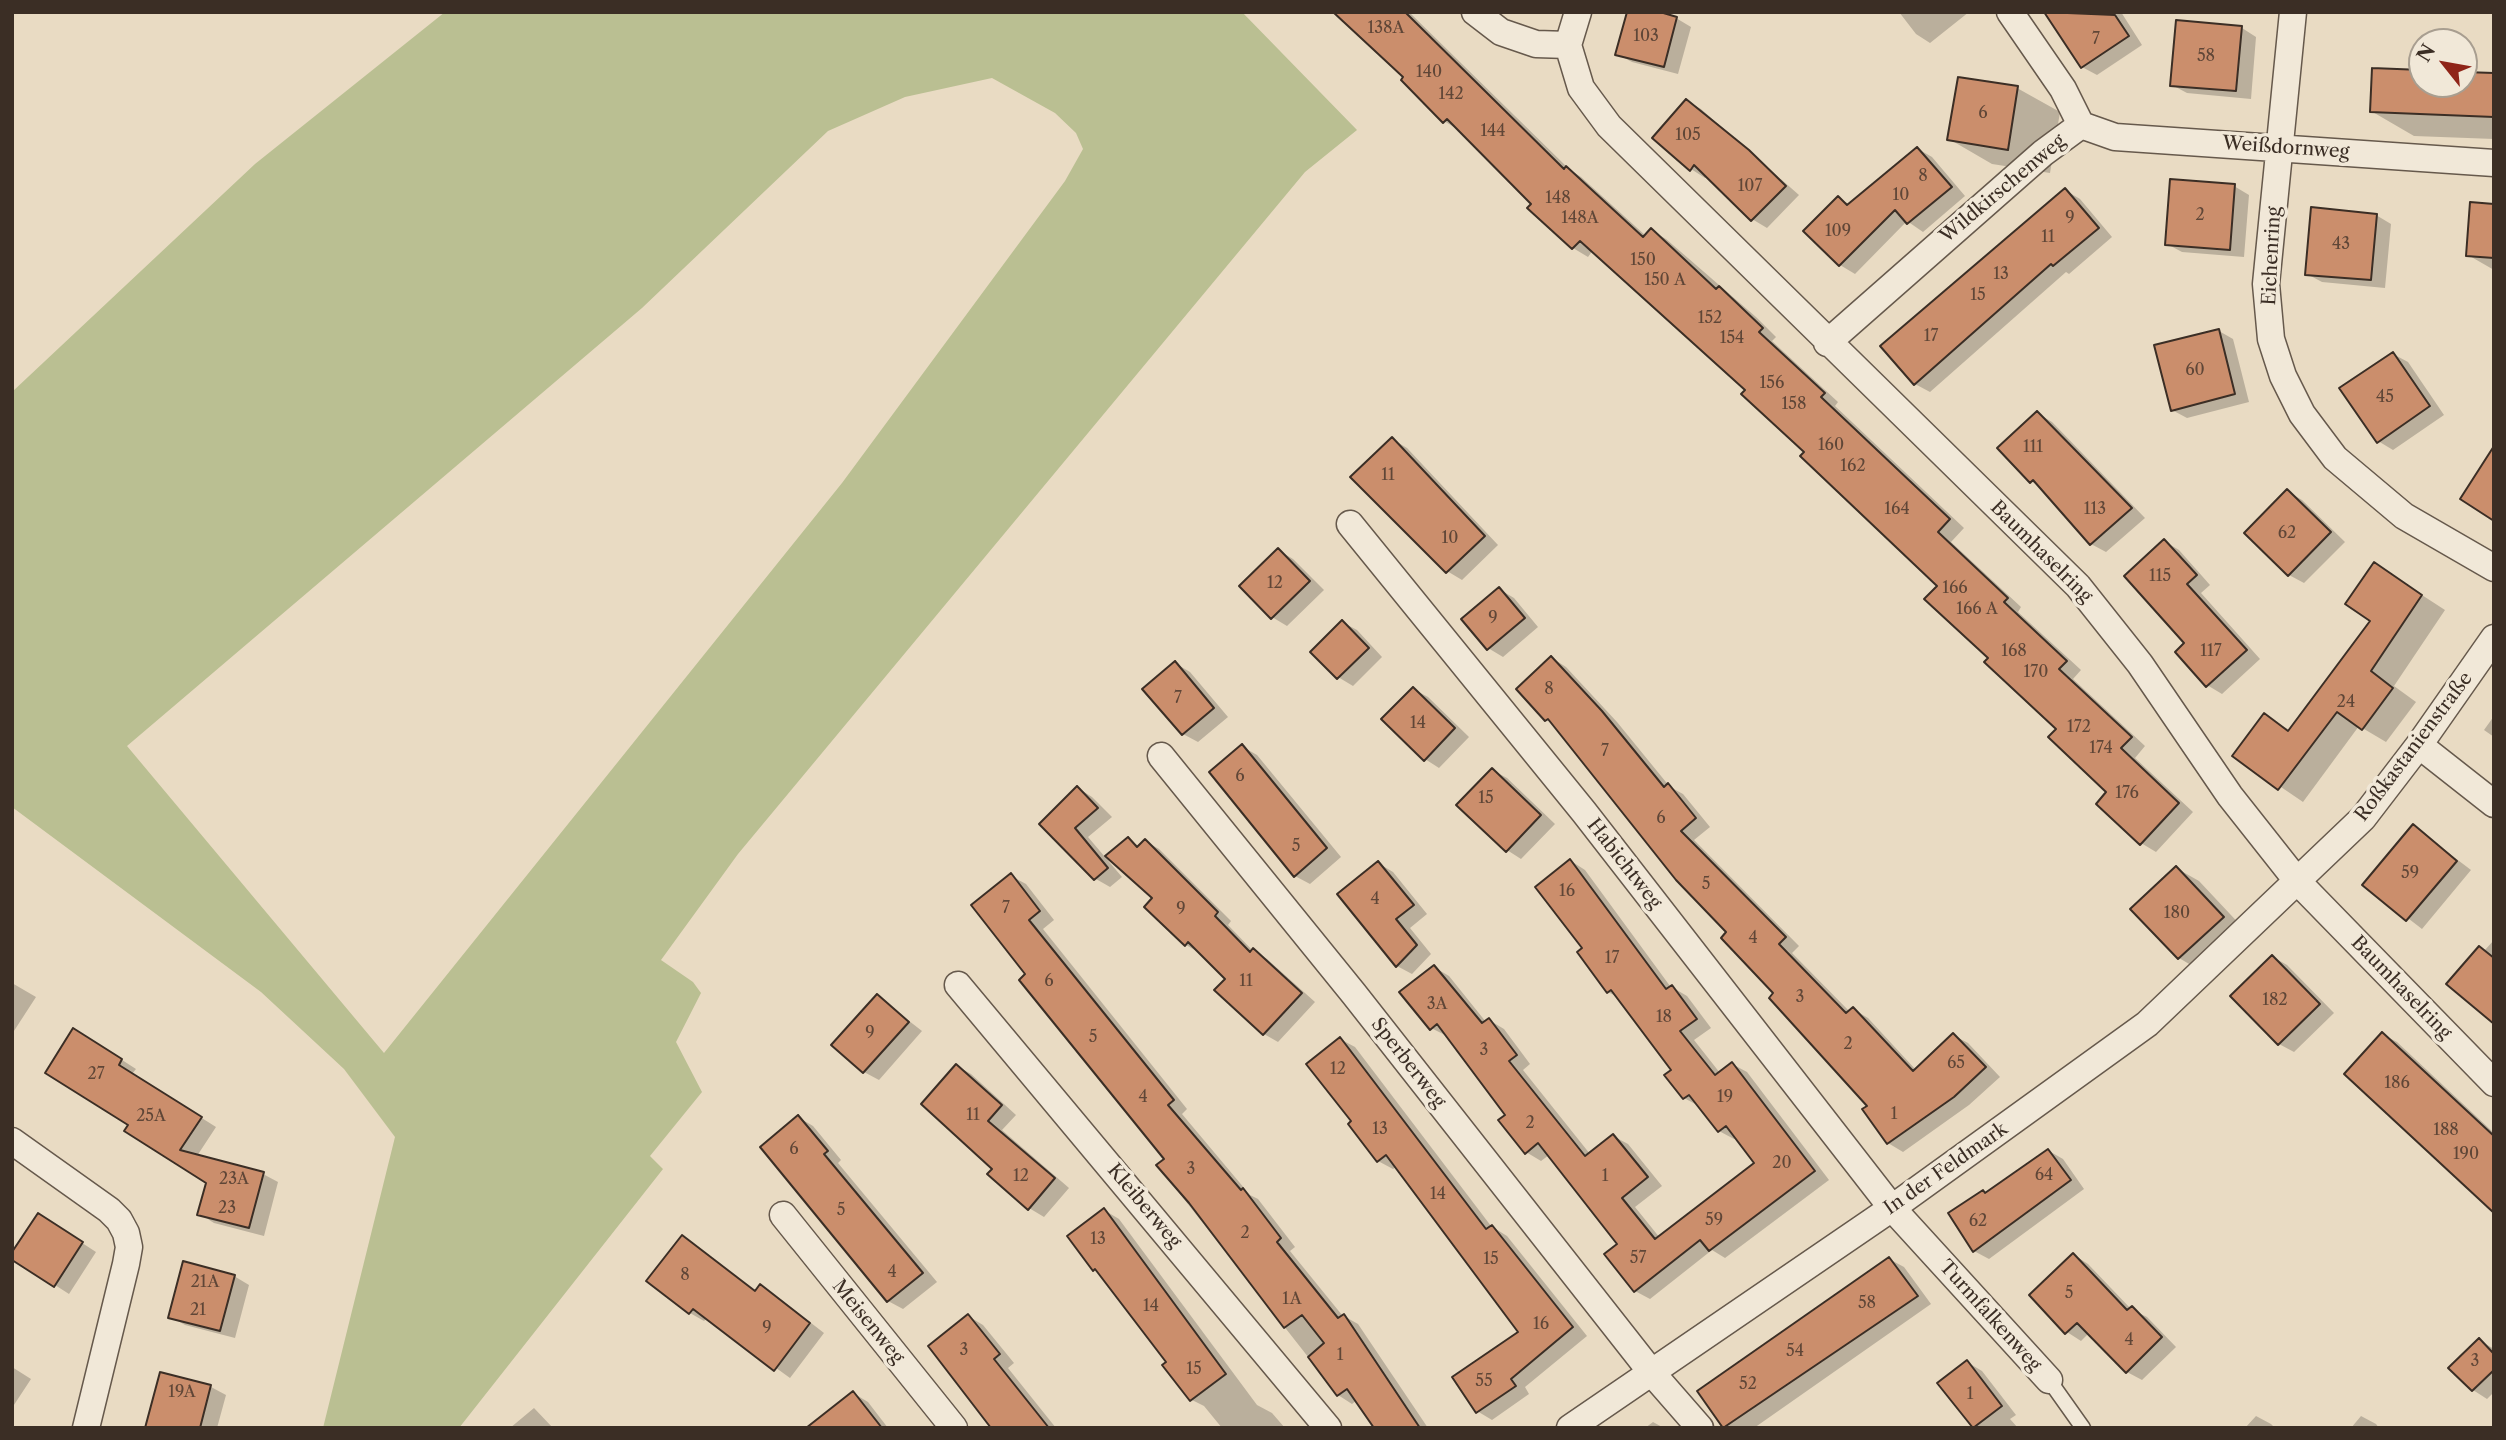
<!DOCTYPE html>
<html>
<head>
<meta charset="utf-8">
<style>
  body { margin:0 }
  #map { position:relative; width:2506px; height:1440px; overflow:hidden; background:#e9dbc3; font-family:"Libre Caslon Text",serif }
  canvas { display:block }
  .frame { position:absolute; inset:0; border:14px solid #3b2e25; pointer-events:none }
  .north { position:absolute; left:2408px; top:28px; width:70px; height:70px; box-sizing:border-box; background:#f1e8d8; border:2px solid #a89e90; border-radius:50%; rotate:301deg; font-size:19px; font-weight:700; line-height:28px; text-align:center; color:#3b2e25 }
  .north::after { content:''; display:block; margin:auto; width:24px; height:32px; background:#8f2418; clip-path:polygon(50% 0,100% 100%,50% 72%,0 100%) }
</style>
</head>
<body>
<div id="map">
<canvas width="2506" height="1440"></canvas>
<div class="frame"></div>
<div class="north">N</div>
</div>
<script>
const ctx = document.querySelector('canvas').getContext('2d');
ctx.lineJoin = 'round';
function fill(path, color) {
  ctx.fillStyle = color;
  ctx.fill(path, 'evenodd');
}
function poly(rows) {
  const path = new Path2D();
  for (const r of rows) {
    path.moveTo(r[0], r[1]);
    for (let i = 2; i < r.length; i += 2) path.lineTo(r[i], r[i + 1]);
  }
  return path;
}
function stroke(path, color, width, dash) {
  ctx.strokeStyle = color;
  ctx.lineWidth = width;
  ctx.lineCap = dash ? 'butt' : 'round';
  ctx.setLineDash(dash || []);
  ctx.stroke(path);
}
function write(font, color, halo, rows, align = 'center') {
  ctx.font = font + ' "Libre Caslon Text",serif';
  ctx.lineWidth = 7;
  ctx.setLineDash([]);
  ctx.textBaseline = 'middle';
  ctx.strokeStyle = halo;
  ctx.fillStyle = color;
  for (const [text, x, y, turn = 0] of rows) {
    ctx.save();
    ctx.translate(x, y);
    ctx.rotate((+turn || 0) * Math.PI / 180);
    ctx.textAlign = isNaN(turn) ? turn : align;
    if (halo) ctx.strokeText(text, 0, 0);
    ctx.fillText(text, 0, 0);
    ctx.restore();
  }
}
fill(poly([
  [445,12,1242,12,1357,130,1305,172,738,854,661,960,693,982,701,993,676,1042,702,1092,650,1156,663,1169,459,1428,323,1428,395,1137,344,1069,261,992,12,807,12,392,255,164],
  [992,78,1055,113,1076,133,1083,149,1065,181,842,483,384,1053,127,746,642,308,828,131,905,97]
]), '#babf92');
fill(poly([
  [1337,12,1409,12,1569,169,1581,177,1646,236,1651,230,1666,239,1756,317,1776,337,1772,341,1838,402,1835,406,1964,528,1951,542,2021,607,2018,612,2081,670,2073,679,2145,746,2135,758,2193,812,2156,852,2141,843,2109,792,2058,729,1990,657,1939,585,1747,389,1593,250,1588,257,1573,248,1459,130,1444,121,1406,77],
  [1899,12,1969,12,1930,43,1916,34],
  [2055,12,2121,12,2142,45,2097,75,2082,67,2049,17],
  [1676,18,1691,27,1678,74,1632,62,1617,54],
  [2242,28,2256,37,2251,99,2187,93,2172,85],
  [2422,72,2422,84,2464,84,2464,74,2494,75,2494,139,2414,136,2371,111],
  [2017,88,2060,112,2050,173,1992,164,1949,139],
  [1686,101,1701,109,1799,195,1767,228,1752,219,1707,176,1705,178,1691,169],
  [1918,149,1932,157,1965,196,1923,232,1907,221,1855,274,1840,265,1805,231,1838,198,1851,205],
  [2234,186,2249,195,2244,257,2182,252,2167,244],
  [2065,190,2080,199,2112,237,2069,274,2066,272,1930,392,1915,384],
  [2494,205,2494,270,2468,255],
  [2376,215,2391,224,2385,288,2322,282,2307,274],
  [2219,331,2233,339,2249,402,2187,418,2172,410],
  [2393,354,2408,362,2444,415,2393,450,2378,441],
  [2037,413,2052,422,2145,518,2106,552,2091,544,2042,488,2031,481],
  [1392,439,1407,448,1498,545,1462,580,1447,571],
  [2287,491,2302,500,2345,542,2304,583,2289,575,2246,533],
  [2164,541,2179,550,2210,585,2201,593,2260,659,2222,694,2207,685,2186,644],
  [1278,550,1293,559,1324,590,1287,626,1272,617],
  [2374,564,2445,610,2394,686,2416,702,2386,742,2359,726,2303,802,2234,755,2264,715,2291,731,2373,621],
  [1499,589,1514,598,1538,627,1503,657,1488,648],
  [1342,622,1357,630,1382,657,1353,686,1338,677],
  [1552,658,1566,667,1617,722,1670,787,1683,794,1710,827,1694,840,1799,946,1792,953,1850,1012,1853,1009,1868,1018,1916,1070,1953,1035,1968,1043,2000,1077,1969,1105,1903,1152,1888,1143,1870,1106,1729,932,1555,724,1546,720],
  [1175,663,1190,672,1228,717,1198,742,1183,734],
  [1413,689,1428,697,1469,737,1439,768,1425,759],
  [2494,716,2494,737,2484,730],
  [1243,747,1257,755,1341,857,1310,884,1295,876],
  [1492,770,1507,778,1555,824,1521,859,1507,850],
  [1078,788,1092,797,1112,817,1088,837,1122,877,1110,887,1096,879,1042,824],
  [2413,826,2471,870,2422,929,2365,885],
  [1128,839,1140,847,1145,841,1159,849,1231,921,1228,925,1253,951,1267,959,1315,1002,1278,1042,1264,1034,1217,990,1227,979,1200,953,1186,945,1155,898],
  [1571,861,1585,870,1670,986,1687,996,1711,1028,1694,1040,1720,1073,1732,1064,1747,1072,1829,1180,1725,1258,1712,1250,1650,1299,1635,1291,1619,1245,1549,1155,1541,1161,1526,1152,1507,1115,1447,1036,1431,1028,1434,967,1449,976,1486,1022,1489,1020,1504,1029,1530,1064,1523,1070,1590,1154,1613,1136,1628,1144,1662,1186,1635,1207,1660,1238,1757,1163,1737,1137,1734,1139,1719,1131,1699,1106,1684,1098,1674,1070,1621,999,1608,992,1585,948],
  [1378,863,1393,872,1427,914,1410,928,1431,954,1412,974,1397,966,1339,894],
  [2176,868,2199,881,2245,930,2201,971,2179,958],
  [1011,876,1026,884,1054,920,1043,929,1187,1109,1182,1114,1250,1195,1258,1199,1295,1247,1290,1251,1342,1315,1358,1324,1428,1428,1376,1428,1357,1400,1352,1404,1338,1395,1158,1166,1166,1159,1028,975],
  [2494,940,2494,1021,2484,951],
  [2273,957,2287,965,2334,1013,2294,1052,2279,1044],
  [12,983,36,997,12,1034],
  [877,996,922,1031,879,1080,864,1072],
  [2382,1034,2397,1042,2494,1133,2494,1213,2486,1207,2488,1205],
  [88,1038,136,1069,132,1074,216,1127,197,1156,263,1174,278,1182,264,1236,214,1223,200,1214,208,1182,130,1125],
  [1340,1039,1355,1047,1491,1226,1507,1236,1587,1336,1525,1387,1529,1394,1492,1420,1477,1411,1520,1332,1397,1166,1393,1169,1378,1161,1353,1122],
  [957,1066,971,1074,1016,1115,1002,1130,1069,1188,1044,1217,1029,1208,994,1169],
  [798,1117,813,1126,841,1160,838,1163,937,1282,903,1309,888,1301],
  [2049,1151,2063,1159,2084,1189,1989,1259,1974,1251,1987,1194],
  [1104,1210,1119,1219,1257,1405,1272,1413,1285,1428,1222,1428,1204,1406,1192,1400,1168,1362,1102,1274,1094,1270],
  [53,1224,96,1252,69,1294,55,1285],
  [682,1237,756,1292,760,1287,775,1295,824,1333,790,1378,707,1318,704,1321,690,1313],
  [2074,1255,2088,1264,2131,1309,2147,1317,2176,1347,2142,1380,2127,1372,2089,1333,2081,1341,2067,1332],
  [1889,1259,1904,1267,1931,1304,1754,1428,1726,1428,1700,1391],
  [234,1276,249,1285,235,1338,185,1325,171,1317],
  [968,1316,983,1325,1014,1363,1008,1368,1056,1428,995,1428],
  [2479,1340,2494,1349,2494,1392,2487,1399,2473,1390],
  [1967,1362,1982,1371,2016,1415,2010,1419,2018,1428,1974,1428,1940,1383],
  [12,1367,31,1379,12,1408],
  [161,1374,211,1387,226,1395,217,1428,148,1428],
  [853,1393,868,1402,888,1428,819,1428],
  [534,1408,553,1428,510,1428],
  [2256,1416,2271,1424,2275,1428,2245,1428],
  [2361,1416,2376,1424,2379,1428,2351,1428],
  [1653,1422,1664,1428,1645,1428]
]), '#0003');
const building = poly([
  [1333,12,1405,12,1564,169,1566,166,1643,237,1651,228,1716,289,1719,286,1763,328,1759,332,1825,393,1821,397,1950,519,1938,532,2008,598,2004,602,2067,661,2059,669,2132,737,2121,748,2179,803,2140,845,2096,804,2106,792,2048,737,2056,729,1984,662,1988,658,1924,599,1937,586,1800,456,1804,452,1741,394,1745,390,1580,241,1572,249,1527,208,1531,204,1447,119,1443,123,1401,80,1403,77,1333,12],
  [1627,12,1660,12,1677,17,1664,67,1615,55,1627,12],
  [2044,12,2115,15,2129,36,2081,68,2044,12],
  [2176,20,2242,26,2236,91,2170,86,2176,20],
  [2372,68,2422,70,2422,84,2464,84,2464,72,2494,73,2494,117,2370,112,2372,68],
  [1958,77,2018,86,2008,150,1947,140,1958,77],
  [1686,99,1749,150,1786,186,1751,221,1694,165,1690,171,1652,138,1686,99],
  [1917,147,1952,187,1907,224,1895,210,1839,266,1803,231,1838,196,1847,205,1917,147],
  [2170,179,2235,184,2230,250,2165,245,2170,179],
  [2065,188,2099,228,2053,266,2051,264,1914,385,1880,346,2065,188],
  [2470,202,2494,204,2494,258,2466,256,2470,202],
  [2311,207,2377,214,2371,280,2305,275,2311,207],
  [2219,329,2235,394,2171,411,2154,345,2219,329],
  [2393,352,2430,406,2377,443,2339,388,2393,352],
  [2037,411,2132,508,2090,545,2033,480,2030,483,1997,448,2037,411],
  [1392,437,1485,536,1446,573,1350,477,1392,437],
  [2494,446,2494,521,2460,499,2494,446],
  [2287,489,2331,532,2288,576,2244,533,2287,489],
  [2164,539,2197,575,2187,584,2247,650,2206,687,2175,652,2184,643,2124,576,2164,539],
  [1278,548,1310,581,1271,619,1239,586,1278,548],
  [2374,562,2422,595,2371,671,2393,688,2362,730,2337,712,2278,790,2232,756,2264,713,2288,731,2370,621,2345,604,2374,562],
  [1499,587,1525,618,1487,650,1461,619,1499,587],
  [1342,620,1369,648,1337,679,1310,652,1342,620],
  [1551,656,1602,711,1664,787,1668,783,1696,818,1681,831,1786,937,1779,944,1846,1013,1853,1007,1913,1071,1953,1033,1986,1067,1954,1097,1887,1144,1862,1109,1867,1106,1769,998,1773,993,1721,938,1726,932,1676,880,1548,719,1545,721,1516,689,1551,656],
  [1175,661,1214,708,1182,735,1142,689,1175,661],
  [1413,687,1455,728,1424,761,1381,719,1413,687],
  [1242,744,1327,848,1294,877,1209,772,1242,744],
  [1492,768,1541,815,1506,852,1456,805,1492,768],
  [1077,786,1098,808,1075,828,1108,868,1094,880,1039,824,1077,786],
  [2413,824,2457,861,2406,921,2362,885,2413,824],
  [1128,837,1137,847,1145,839,1218,912,1215,916,1250,952,1253,948,1302,993,1263,1035,1214,990,1225,979,1188,942,1185,946,1144,907,1152,898,1105,856,1128,837],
  [1570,859,1666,989,1672,985,1697,1019,1680,1031,1715,1075,1732,1062,1815,1171,1709,1251,1700,1240,1634,1292,1604,1254,1617,1244,1538,1143,1525,1154,1498,1120,1505,1115,1437,1024,1430,1030,1399,992,1434,965,1482,1023,1489,1018,1517,1055,1509,1061,1585,1156,1613,1134,1648,1177,1622,1198,1655,1239,1754,1163,1726,1126,1718,1132,1689,1095,1683,1099,1664,1075,1671,1070,1611,990,1607,993,1577,952,1582,948,1535,887,1570,859],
  [1378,861,1414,905,1396,919,1417,945,1396,967,1337,894,1378,861],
  [2176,866,2224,917,2178,959,2130,909,2176,866],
  [1011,873,1040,911,1029,920,1174,1100,1168,1105,1241,1190,1243,1188,1281,1238,1277,1242,1338,1318,1344,1314,1420,1428,1374,1428,1347,1389,1337,1396,1308,1357,1324,1343,1302,1315,1284,1328,1189,1203,1156,1165,1164,1159,1019,980,1025,974,971,905,1011,873],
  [2479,946,2494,958,2494,1024,2446,984,2479,946],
  [2272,955,2320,1004,2278,1045,2230,996,2272,955],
  [877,994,909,1022,863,1073,831,1045,877,994],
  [73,1028,122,1059,119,1065,202,1117,180,1150,264,1172,249,1228,197,1215,206,1183,124,1131,128,1125,45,1073,73,1028],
  [2382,1032,2494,1136,2494,1213,2344,1074,2382,1032],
  [1340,1037,1486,1229,1492,1225,1573,1327,1511,1379,1516,1386,1476,1413,1452,1377,1518,1332,1386,1155,1377,1162,1348,1124,1351,1121,1306,1064,1340,1037],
  [956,1064,1002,1105,988,1121,1055,1178,1028,1210,987,1174,992,1169,921,1104,956,1064],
  [798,1115,828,1151,824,1154,923,1273,887,1302,760,1147,798,1115],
  [2048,1149,2071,1180,1973,1252,1948,1213,1983,1190,1985,1193,2048,1149],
  [1104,1208,1226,1374,1190,1401,1162,1365,1166,1362,1095,1269,1093,1271,1067,1236,1104,1208],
  [38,1213,83,1242,54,1287,12,1260,12,1252,38,1213],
  [682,1235,755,1291,760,1284,810,1323,774,1371,693,1309,689,1314,646,1281,682,1235],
  [2073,1253,2127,1310,2132,1306,2162,1337,2126,1373,2077,1323,2065,1334,2029,1295,2073,1253],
  [1889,1257,1918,1296,1723,1428,1697,1391,1889,1257],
  [183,1261,235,1275,220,1331,168,1318,183,1261],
  [968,1314,1000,1354,994,1359,1049,1428,991,1428,928,1346,968,1314],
  [2479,1338,2494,1354,2494,1370,2472,1391,2448,1368,2479,1338],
  [1967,1360,2002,1406,1973,1428,1937,1383,1967,1360],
  [160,1372,211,1385,200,1428,145,1428,160,1372],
  [853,1391,882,1428,806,1428,853,1391]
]);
fill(building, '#cb8e6c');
stroke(building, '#3b2e25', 2);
const service = poly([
  [2049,1380,2083,1428]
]);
const minor = poly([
  [1475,12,1501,32,1536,44,1568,45],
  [1578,12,1568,45,1581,88,1609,126,2078,586,2140,664,2230,796,2298,882,2494,1083],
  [2010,12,2063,89,2081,125],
  [2293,12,2266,284,2271,339,2283,376,2302,414,2335,458,2404,516,2494,568],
  [2081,125,2115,137,2494,163],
  [1827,343,2043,153,2081,125],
  [1350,524,1584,812,1892,1208,2049,1380],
  [2419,745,2494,804],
  [1161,756,1354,994,1652,1373,1700,1428],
  [958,985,1328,1428],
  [12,1141,109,1210,119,1220,126,1233,129,1247,126,1264,86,1428],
  [783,1215,954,1428],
  [1570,1428,1892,1208,2147,1024,2363,818,2419,745,2494,638]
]);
stroke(service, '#66594c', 17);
stroke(minor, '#66594c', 29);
stroke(service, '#f1e8d8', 14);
stroke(minor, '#f1e8d8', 26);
write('16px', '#5f4637', null, [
  ["138A",1386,28],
  ["103",1646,36],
  ["7",2096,39],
  ["58",2206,56],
  ["140",1429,72],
  ["142",1451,94],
  ["6",1983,113],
  ["144",1493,131],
  ["105",1688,135],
  ["8",1923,176],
  ["107",1750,186],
  ["10",1901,195],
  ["148",1558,198],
  ["2",2200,215],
  ["148A",1580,218],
  ["9",2070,218],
  ["109",1838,231],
  ["11",2048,237],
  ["43",2341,244],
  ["150",1643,260],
  ["13",2001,274],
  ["150 A",1665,280],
  ["15",1978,295],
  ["152",1710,318],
  ["17",1931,336],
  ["154",1732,338],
  ["60",2195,370],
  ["156",1772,383],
  ["45",2385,397],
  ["158",1794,404],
  ["160",1831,445],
  ["111",2033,447],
  ["162",1853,466],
  ["11",1388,475],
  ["164",1897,509],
  ["113",2095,509],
  ["62",2287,533],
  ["10",1450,538],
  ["115",2160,576],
  ["12",1275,583],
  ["166",1955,588],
  ["166 A",1977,609],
  ["9",1493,618],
  ["168",2014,651],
  ["117",2211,651],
  ["170",2036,672],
  ["8",1549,689],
  ["7",1178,698],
  ["24",2346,702],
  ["14",1418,723],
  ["172",2079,727],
  ["174",2101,748],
  ["7",1605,751],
  ["6",1240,776],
  ["176",2127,793],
  ["15",1486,798],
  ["6",1661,818],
  ["5",1296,846],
  ["59",2410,873],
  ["5",1706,884],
  ["16",1567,891],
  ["4",1375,899],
  ["7",1006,908],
  ["9",1181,909],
  ["180",2177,913],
  ["4",1753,938],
  ["17",1612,958],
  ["6",1049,981],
  ["11",1246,981],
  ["3",1800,997],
  ["182",2275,1000],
  ["3A",1437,1004],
  ["18",1664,1017],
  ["9",870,1033],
  ["5",1093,1037],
  ["2",1848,1044],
  ["3",1484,1050],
  ["65",1956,1063],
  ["12",1338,1069],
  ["27",96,1074],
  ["186",2397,1083],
  ["4",1143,1097],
  ["19",1725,1097],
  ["1",1894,1114],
  ["11",973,1115],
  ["25A",151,1116],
  ["2",1530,1123],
  ["13",1380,1129],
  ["188",2446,1130],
  ["6",794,1149],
  ["190",2466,1154],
  ["20",1782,1163],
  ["3",1191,1169],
  ["64",2044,1175],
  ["12",1021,1176],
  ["1",1605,1176],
  ["23A",234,1179],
  ["14",1438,1194],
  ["23",227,1208],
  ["5",841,1210],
  ["59",1714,1220],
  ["62",1978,1221],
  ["2",1245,1233],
  ["13",1098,1239],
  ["57",1638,1258],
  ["15",1491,1259],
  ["4",892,1272],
  ["8",685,1275],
  ["21A",205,1282],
  ["5",2069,1293],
  ["1A",1292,1299],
  ["58",1867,1303],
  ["14",1151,1306],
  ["21",198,1310],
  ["16",1541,1324],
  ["9",767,1328],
  ["4",2129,1340],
  ["3",964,1350],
  ["54",1795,1351],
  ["1",1340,1355],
  ["3",2475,1361],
  ["15",1194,1369],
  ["55",1484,1381],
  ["52",1748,1384],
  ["19A",182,1392],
  ["1",1970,1394]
]);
write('19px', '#3b2e25', '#f1e8d8', [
  ["Weißdornweg",2286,148,4],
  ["Wildkirschenweg",2003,189,-40],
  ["Eichenring",2272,256,-87],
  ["Baumhaselring",2041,552,45],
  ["Roßkastanienstraße",2414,747,-53],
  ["Habichtweg",1624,864,52],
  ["Baumhaselring",2401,988,46],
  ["Sperberweg",1408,1063,52],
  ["In der Feldmark",1946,1169,-35],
  ["Kleiberweg",1144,1206,50],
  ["Turmfalkenweg",1990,1316,48],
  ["Meisenweg",868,1322,51]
]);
</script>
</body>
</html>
